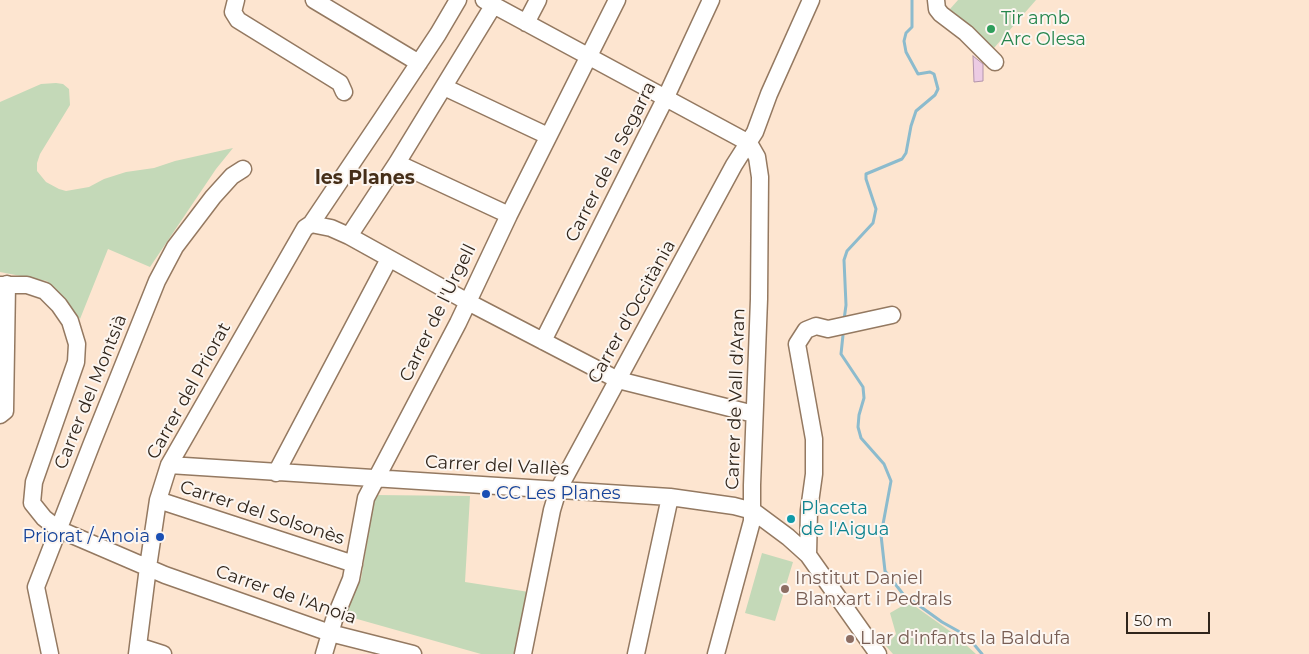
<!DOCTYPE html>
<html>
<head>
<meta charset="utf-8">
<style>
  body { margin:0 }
  #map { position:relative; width:1309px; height:654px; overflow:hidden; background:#fde5d0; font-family:Montserrat,sans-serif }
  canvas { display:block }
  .scale { position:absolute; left:1126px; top:612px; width:84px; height:22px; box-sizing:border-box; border:2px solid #30251b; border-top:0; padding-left:6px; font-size:15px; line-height:18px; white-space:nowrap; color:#30251b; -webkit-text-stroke:4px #fcf6f1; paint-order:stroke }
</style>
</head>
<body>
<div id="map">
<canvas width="1309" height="654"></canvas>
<div class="scale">50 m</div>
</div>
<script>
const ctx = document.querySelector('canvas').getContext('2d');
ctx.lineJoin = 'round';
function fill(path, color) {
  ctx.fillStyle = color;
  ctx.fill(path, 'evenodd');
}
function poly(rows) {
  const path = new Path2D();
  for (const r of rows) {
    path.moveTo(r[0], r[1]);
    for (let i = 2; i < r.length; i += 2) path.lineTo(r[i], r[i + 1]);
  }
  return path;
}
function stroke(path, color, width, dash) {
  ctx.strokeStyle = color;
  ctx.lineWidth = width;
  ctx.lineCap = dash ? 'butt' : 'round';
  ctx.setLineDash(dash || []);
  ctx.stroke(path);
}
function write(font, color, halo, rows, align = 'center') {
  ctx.font = font + ' Montserrat,sans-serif';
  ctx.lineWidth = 4;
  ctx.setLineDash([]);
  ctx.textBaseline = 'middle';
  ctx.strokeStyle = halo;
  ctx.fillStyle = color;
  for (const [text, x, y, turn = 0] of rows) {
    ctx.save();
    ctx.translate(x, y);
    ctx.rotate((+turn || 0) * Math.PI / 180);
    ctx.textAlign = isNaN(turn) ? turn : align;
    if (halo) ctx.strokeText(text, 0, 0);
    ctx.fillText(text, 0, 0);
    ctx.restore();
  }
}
fill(poly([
  [958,0,1036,0,994,48,950,9],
  [56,83,63,84,69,89,70,105,40,154,37,163,37,171,46,182,59,189,66,191,89,187,104,179,126,172,154,168,175,161,233,148,216,169,150,267,108,249,80,319,47,281,0,272,0,102,41,84],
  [375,495,470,496,465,582,529,592,514,654,481,654,343,615,361,579],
  [762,553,793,562,775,621,745,613],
  [909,602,954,634,976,654,893,654,886,646,896,634,890,613]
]), '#c4d9b8');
stroke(poly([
  [844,320,846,305,844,260,847,251,873,223,876,209,866,179,866,174,902,159,906,153,911,126,916,111,935,95,938,89,934,74,930,72,918,74,906,52,904,41,906,33,912,27,912,0],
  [843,335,841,354,863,387,864,398,859,415,858,427,861,438,884,464,891,481,881,535,885,571,903,594,942,622,967,636,982,654]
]), '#8cbbcd', 3);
const building = poly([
  [973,56,983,64,983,81,974,82,973,56]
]);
fill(building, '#eccbe3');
stroke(building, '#b394ab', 1);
const minor = poly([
  [236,0,233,12,238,20,340,83,344,92],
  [314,0,419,63],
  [484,0,749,143],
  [936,0,937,9,941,14,966,33,995,62],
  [526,23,538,0],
  [444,87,548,136],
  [397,163,509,215],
  [311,224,331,228,349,236,468,302,618,380,754,414],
  [349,236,397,163,493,6],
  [0,285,27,285,45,291,59,305,70,321,77,344,76,362,34,482,32,503,44,518,58,529,165,575,330,633,413,654],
  [543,341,665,99,711,0],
  [0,415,5,411,7,284],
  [169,465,670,497,734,506,753,511,788,537,808,555,878,654],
  [276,473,389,259],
  [158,500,354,564],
  [808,555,809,510,814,474,814,439,797,344,806,330,816,326,828,329,892,315],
  [138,646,163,654],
  [50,654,36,587,92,443,157,281,175,247,213,197,232,176,243,169],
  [137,654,148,567,158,500,169,465,305,228,311,224,381,120,438,34,458,0],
  [324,654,334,620,351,579,366,498,458,323,509,215,617,0],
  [523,654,552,510,558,490,734,165,755,132,769,94,811,0],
  [636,654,670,497],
  [716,654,752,521,752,485,759,299,760,177,757,157,749,143]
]);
stroke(minor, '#947961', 19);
stroke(minor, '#fff', 16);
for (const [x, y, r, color] of [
  [991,29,5,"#2e9e5b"],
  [486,494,5,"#1a4fb4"],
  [791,519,5,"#0f9aa8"],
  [160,537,5,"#1a4fb4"],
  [785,589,5,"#8d6e63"],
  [850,639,5,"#8d6e63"]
]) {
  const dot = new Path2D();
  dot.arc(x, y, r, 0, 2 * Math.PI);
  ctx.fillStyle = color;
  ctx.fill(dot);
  stroke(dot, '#fcf6f1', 2);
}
write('18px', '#27864d', '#fcf6f1', [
  ["Tir amb",1001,19],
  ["Arc Olesa",1001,40]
], 'left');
write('18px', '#30251b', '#fcf6f1', [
  ["Carrer de la Segarra",611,162,-63],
  ["Carrer d'Occitània",632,312,-61],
  ["Carrer de l'Urgell",438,313,-64],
  ["Carrer del Priorat",189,391,-61],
  ["Carrer del Montsià",91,392,-68],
  ["Carrer de Vall d'Aran",736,399,-88],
  ["Carrer del Vallès",497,466,3],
  ["Carrer del Solsonès",262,513,18],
  ["Carrer de l'Anoia",286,595,19]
]);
write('18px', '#164399', '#fcf6f1', [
  ["CC Les Planes",496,494],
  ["Priorat / Anoia",150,537,"right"]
], 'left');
write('18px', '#0d838f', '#fcf6f1', [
  ["Placeta",801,509],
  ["de l'Aigua",801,530]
], 'left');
write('18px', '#785e54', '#fcf6f1', [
  ["Institut Daniel",795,579],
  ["Blanxart i Pedrals",795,600],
  ["Llar d'infants la Baldufa",860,639]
], 'left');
write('bold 19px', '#452e18', '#fcf6f1', [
  ["les Planes",365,178]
]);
</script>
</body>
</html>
